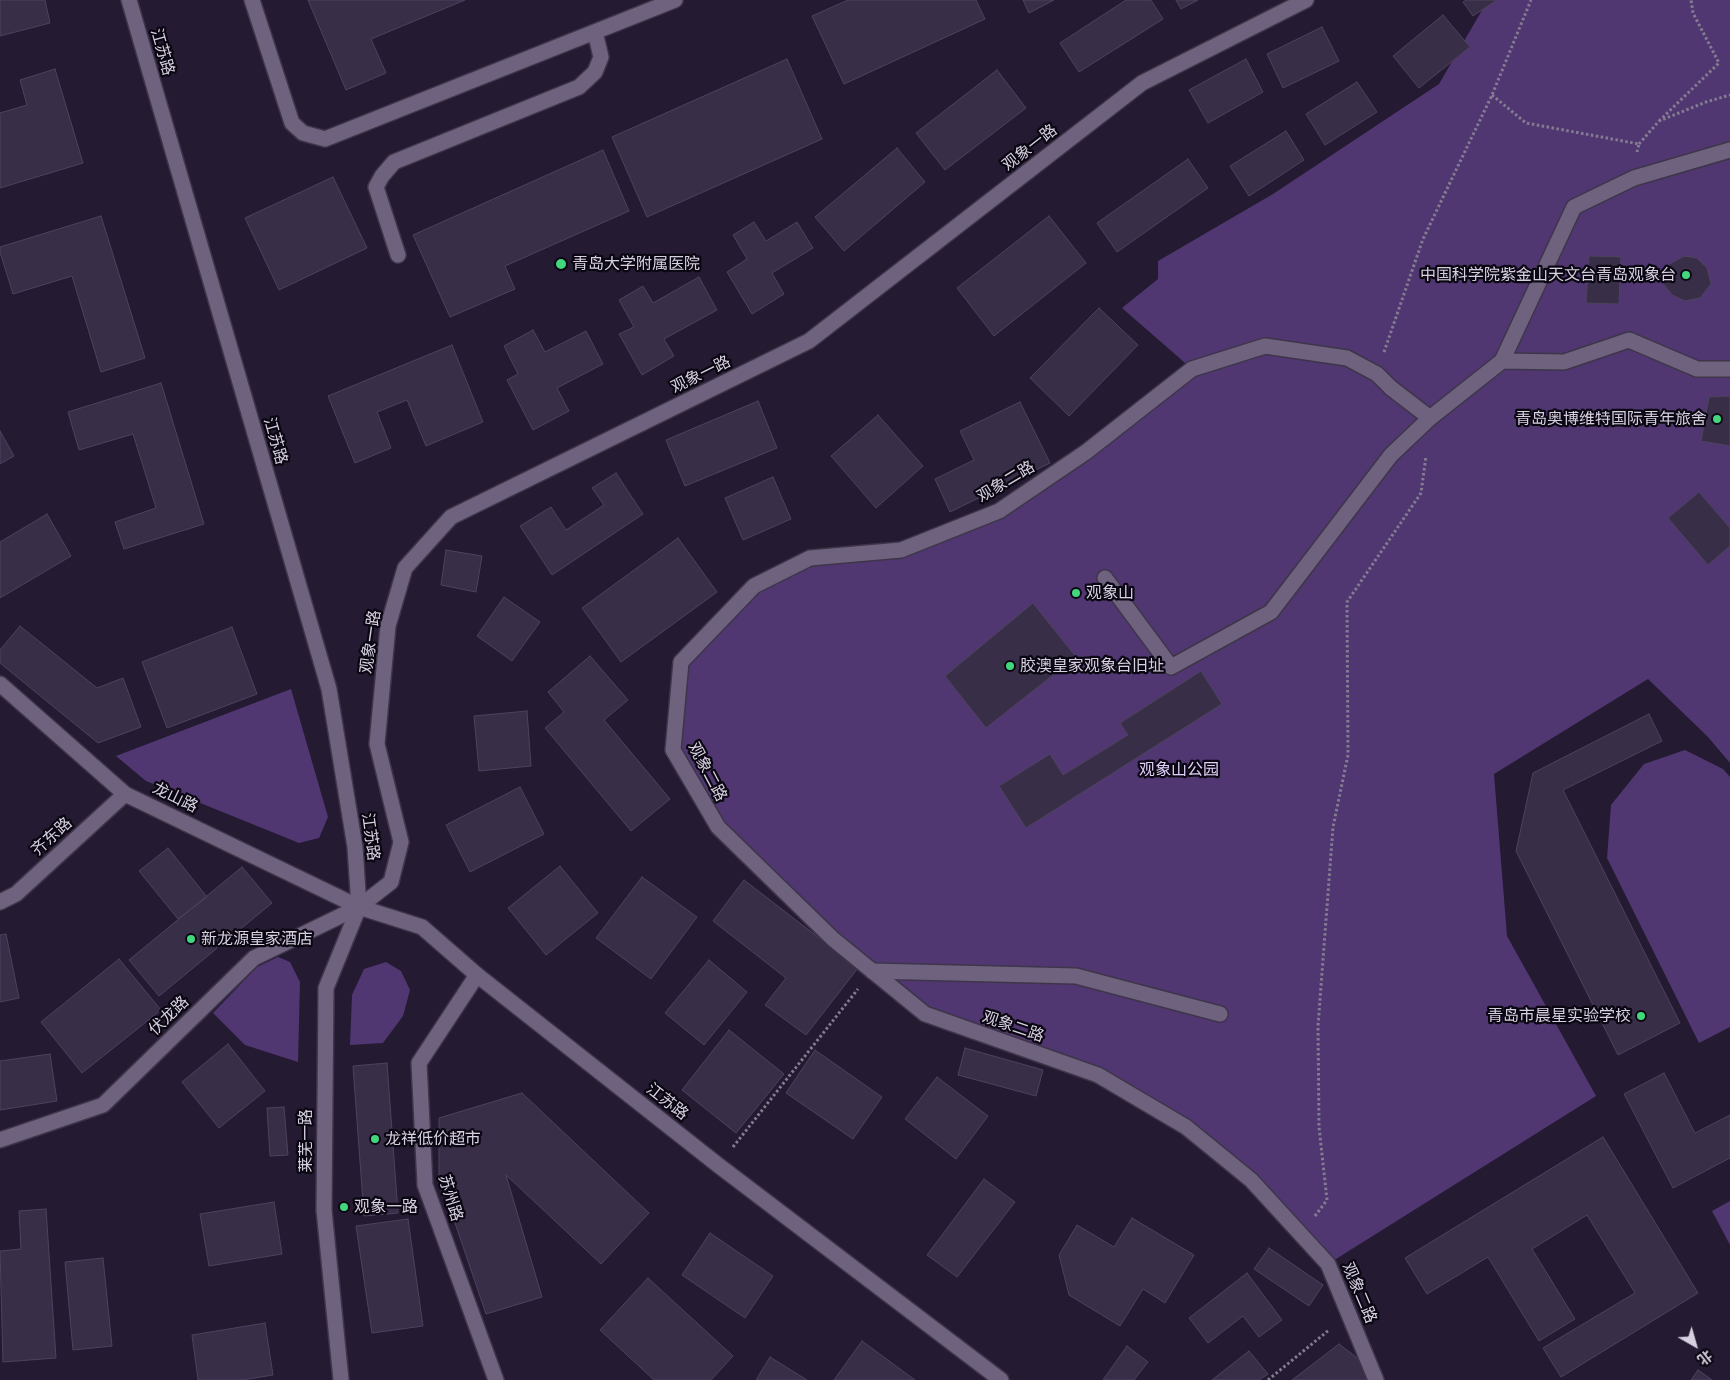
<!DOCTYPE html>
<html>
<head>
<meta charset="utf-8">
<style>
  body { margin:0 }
  #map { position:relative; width:1730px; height:1380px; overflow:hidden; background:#241a32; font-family:Karla,"Noto Sans SC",sans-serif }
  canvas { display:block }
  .north { position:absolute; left:1670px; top:1320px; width:50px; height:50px; -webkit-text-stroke:4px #0b0712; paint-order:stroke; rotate:142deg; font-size:14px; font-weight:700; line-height:20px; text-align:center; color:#d7d0e1 }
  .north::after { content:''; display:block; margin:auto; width:18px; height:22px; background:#d7d0e1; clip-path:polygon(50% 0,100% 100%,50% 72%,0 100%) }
</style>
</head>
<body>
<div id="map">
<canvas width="1730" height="1380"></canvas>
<div class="north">北</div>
</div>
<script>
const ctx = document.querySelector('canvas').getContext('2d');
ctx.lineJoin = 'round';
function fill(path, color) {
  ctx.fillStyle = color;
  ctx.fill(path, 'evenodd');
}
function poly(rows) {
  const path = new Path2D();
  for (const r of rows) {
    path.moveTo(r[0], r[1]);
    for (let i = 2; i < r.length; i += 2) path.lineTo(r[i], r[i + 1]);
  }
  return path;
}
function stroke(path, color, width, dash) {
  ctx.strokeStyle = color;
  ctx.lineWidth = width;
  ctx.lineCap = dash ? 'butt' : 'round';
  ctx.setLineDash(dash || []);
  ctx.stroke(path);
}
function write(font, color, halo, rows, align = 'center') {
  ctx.font = font + ' Karla,"Noto Sans SC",sans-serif';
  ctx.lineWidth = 4.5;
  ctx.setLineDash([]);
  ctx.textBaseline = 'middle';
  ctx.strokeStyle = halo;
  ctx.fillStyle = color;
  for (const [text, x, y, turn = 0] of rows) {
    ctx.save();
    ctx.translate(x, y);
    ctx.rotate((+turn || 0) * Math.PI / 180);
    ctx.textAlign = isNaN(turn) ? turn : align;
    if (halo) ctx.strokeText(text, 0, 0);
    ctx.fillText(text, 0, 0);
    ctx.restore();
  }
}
fill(poly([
  [1488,0,1730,0,1730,763,1708,737,1648,679,1494,774,1507,936,1596,1096,1328,1264,1251,1180,1098,1075,925,1014,718,827,673,750,681,662,754,586,810,558,901,550,999,511,1192,369,1122,308,1158,279,1158,261,1273,194,1439,84],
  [291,689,328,817,319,838,299,843,146,781,116,756],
  [1685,750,1723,769,1730,777,1730,1027,1699,1043,1607,858,1611,805,1644,764],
  [278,957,290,962,300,982,298,1062,245,1045,213,1013,257,967],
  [386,962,401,971,410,990,403,1016,383,1043,350,1045,352,995,364,969],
  [1730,1201,1730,1245,1712,1211]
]), '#513772');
const building = poly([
  [0,0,45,0,50,23,0,36,0,0],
  [308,0,465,0,371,39,386,73,346,90,308,0],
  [848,0,976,0,985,19,844,84,812,16,848,0],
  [1023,0,1054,0,1029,13,1023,0],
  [1126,0,1151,0,1163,19,1079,72,1060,43,1126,0],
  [1176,0,1198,0,1181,9,1176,0],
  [1466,0,1497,0,1473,16,1463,2,1466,0],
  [1443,15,1470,47,1419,88,1393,56,1443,15],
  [1322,27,1339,61,1283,88,1267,54,1322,27],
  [787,59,822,139,647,217,612,137,787,59],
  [1246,59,1263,92,1208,123,1189,90,1246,59],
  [55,69,83,163,0,188,0,113,27,105,20,80,55,69],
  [997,70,1026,108,945,170,916,133,997,70],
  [1357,82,1377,112,1325,145,1306,114,1357,82],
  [1286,131,1304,160,1249,196,1230,166,1286,131],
  [897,148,925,182,844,251,815,217,897,148],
  [603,150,629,211,505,266,515,289,450,317,413,235,603,150],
  [1188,159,1208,188,1117,252,1097,223,1188,159],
  [333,177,367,248,279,290,245,218,333,177],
  [101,216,145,358,101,372,72,276,13,294,0,252,0,247,101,216],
  [1049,216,1086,263,994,336,957,288,1049,216],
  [754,222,766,241,797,222,813,248,772,273,784,294,752,314,727,272,747,259,733,235,754,222],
  [1589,256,1621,257,1619,304,1586,303,1589,256],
  [1684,256,1697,258,1707,268,1711,284,1700,298,1685,301,1672,295,1662,282,1666,266,1684,256],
  [699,277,717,310,664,339,674,356,642,375,619,334,634,327,619,300,643,286,653,303,699,277],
  [1099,308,1138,345,1069,416,1030,378,1099,308],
  [533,330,545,352,586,331,603,364,557,388,569,411,533,430,507,380,518,374,504,346,533,330],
  [452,345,483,422,426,446,407,400,377,412,391,448,355,463,328,396,452,345],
  [161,383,204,524,124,549,115,522,156,508,133,434,79,450,68,412,161,383],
  [1730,396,1730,446,1701,441,1709,397,1730,396],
  [758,401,777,448,685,486,666,440,758,401],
  [1020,402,1050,463,950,512,935,479,974,460,960,431,1020,402],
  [878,415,923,466,876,508,831,456,878,415],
  [0,431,14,456,0,464,0,431],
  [616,473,643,514,552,575,520,526,551,507,566,530,604,505,592,488,616,473],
  [773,477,791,519,743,540,725,498,773,477],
  [1699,492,1730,528,1730,546,1708,565,1668,518,1699,492],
  [47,514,71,556,0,598,0,542,47,514],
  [678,538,717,592,621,662,582,608,678,538],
  [446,550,482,556,476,592,441,585,446,550],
  [504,597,540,622,512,661,477,636,504,597],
  [1033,603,1076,657,986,728,945,676,1033,603],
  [20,626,97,688,123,678,141,727,98,743,0,663,0,650,20,626],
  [232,627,257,694,167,728,142,662,232,627],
  [590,656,628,700,604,720,670,799,631,831,545,728,564,712,548,692,590,656],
  [1201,671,1222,704,1026,828,999,786,1050,754,1063,775,1128,735,1120,723,1201,671],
  [527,711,531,766,479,771,474,716,527,711],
  [1649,714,1662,741,1563,790,1680,1023,1618,1055,1516,851,1533,773,1649,714],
  [520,787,544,834,470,872,446,825,520,787],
  [168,848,207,897,178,919,139,871,168,848],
  [560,866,598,913,546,955,508,908,560,866],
  [242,867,272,903,159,996,129,960,242,867],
  [642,877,697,917,651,979,596,938,642,877],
  [744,880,858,968,806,1035,765,1005,786,978,713,921,744,880],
  [6,934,19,998,0,1002,0,935,6,934],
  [119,959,161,1010,82,1073,41,1022,119,959],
  [709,960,747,992,704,1045,665,1013,709,960],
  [729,1030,784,1074,736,1133,682,1090,729,1030],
  [228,1044,265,1091,219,1128,182,1082,228,1044],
  [965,1048,1043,1070,1036,1096,958,1075,965,1048],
  [815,1050,882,1097,853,1139,786,1093,815,1050],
  [50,1054,57,1101,0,1110,0,1061,50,1054],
  [387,1063,398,1213,364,1216,353,1066,387,1063],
  [1664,1073,1695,1133,1730,1115,1730,1158,1673,1188,1624,1094,1664,1073],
  [937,1077,988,1116,956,1159,905,1119,937,1077],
  [522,1093,649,1213,601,1264,506,1175,542,1297,486,1314,439,1176,439,1118,522,1093],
  [284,1107,288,1155,270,1156,267,1108,284,1107],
  [1603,1137,1698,1293,1561,1377,1543,1348,1635,1293,1587,1215,1532,1249,1575,1319,1539,1341,1488,1257,1427,1294,1405,1258,1603,1137],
  [984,1179,1015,1202,957,1277,927,1255,984,1179],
  [274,1202,282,1254,209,1266,200,1214,274,1202],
  [46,1209,56,1358,3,1362,0,1251,21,1249,19,1211,46,1209],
  [1132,1218,1194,1255,1165,1303,1143,1289,1120,1326,1069,1295,1059,1255,1077,1225,1114,1247,1132,1218],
  [408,1219,423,1326,372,1333,356,1226,408,1219],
  [710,1233,773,1276,745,1318,682,1275,710,1233],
  [1269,1248,1323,1285,1309,1306,1254,1269,1269,1248],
  [103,1258,112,1346,73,1350,65,1262,103,1258],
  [1247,1273,1282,1320,1259,1337,1243,1316,1208,1343,1189,1318,1247,1273],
  [648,1278,733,1356,711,1380,654,1380,600,1330,648,1278],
  [265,1323,273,1375,242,1380,198,1380,192,1335,265,1323],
  [862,1341,915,1380,834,1380,862,1341],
  [1339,1344,1373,1370,1375,1380,1292,1380,1339,1344],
  [1127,1346,1148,1362,1134,1380,1103,1380,1127,1346],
  [1249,1351,1268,1374,1259,1380,1212,1380,1249,1351],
  [770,1357,807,1380,756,1380,770,1357],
  [1698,1370,1712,1380,1691,1380,1698,1370]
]);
fill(building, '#382e48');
stroke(building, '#4e435e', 1);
const lane = poly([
  [252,0,292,123,303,133,325,139,675,0],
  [398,255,376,187,382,176,394,162,579,87,595,72,601,57,595,32],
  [1502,361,1574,207,1634,178,1730,150],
  [1391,388,1430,418,1502,361,1564,362,1629,340,1697,369,1730,369],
  [1105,578,1171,667,1271,612,1391,455,1430,418],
  [872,971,1076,976,1220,1014]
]);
const street = poly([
  [0,684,125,794,359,907],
  [0,902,16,894,125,794],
  [477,975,419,1063,425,1185,496,1380],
  [0,1140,103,1105,254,958,359,907,391,882,401,842,377,744,388,626,405,568,451,517,809,341,1142,83,1306,0],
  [1376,1380,1328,1264,1251,1180,1186,1127,1098,1075,925,1014,833,939,718,827,673,750,681,662,754,586,810,558,901,550,999,511,1086,452,1192,369,1265,346,1347,358,1377,374,1391,388]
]);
const secondary = poly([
  [129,0,329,689,355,847,359,907,326,988,324,1210,341,1380],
  [359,907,422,927,477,975,718,1165,1001,1380]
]);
stroke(lane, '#3e3549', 18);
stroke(street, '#3e3549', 18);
stroke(secondary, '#3e3549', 18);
stroke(poly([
  [1492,95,1526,123,1639,144,1637,152],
  [1659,121,1719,63,1693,13,1691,0],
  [1639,144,1659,121,1706,102,1730,95],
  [1384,352,1423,239,1492,95,1531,0],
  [733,1147,858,989],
  [1315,1216,1327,1200,1319,1127,1318,1026,1333,827,1348,755,1347,602,1421,493,1426,456],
  [1268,1380,1329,1330]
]), '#847c90', 3, [2.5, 2.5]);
stroke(lane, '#6e627f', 15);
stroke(street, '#6e627f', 15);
stroke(secondary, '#6e627f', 15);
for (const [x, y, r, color] of [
  [561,264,6,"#40d77d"],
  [1686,275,5,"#40d77d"],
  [1717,419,5,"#40d77d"],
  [1076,593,5,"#40d77d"],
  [1010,666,5,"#40d77d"],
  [191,939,5,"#40d77d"],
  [1641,1016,5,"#40d77d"],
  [375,1139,5,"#40d77d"],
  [344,1207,5,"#40d77d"]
]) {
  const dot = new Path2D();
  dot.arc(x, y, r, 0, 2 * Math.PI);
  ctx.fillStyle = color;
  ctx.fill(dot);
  stroke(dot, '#0b0712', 2);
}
write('16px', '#d7d0e1', '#0b0712', [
  ["江苏路",162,52,74],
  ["观象一路",1030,148,-38],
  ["观象一路",701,375,-26],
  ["江苏路",275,441,74],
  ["观象二路",1006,482,-31],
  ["观象一路",371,642,-82],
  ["观象二路",707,772,62],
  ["龙山路",175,798,26],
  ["齐东路",52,837,-42],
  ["江苏路",370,837,82],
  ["伏龙路",169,1016,-44],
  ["观象二路",1013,1027,19],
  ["江苏路",667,1102,38],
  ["莱芜一路",306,1141,-90],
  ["苏州路",450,1198,73],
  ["观象二路",1359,1293,67]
]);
write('16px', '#d7d0e1', '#0b0712', [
  ["青岛大学附属医院",572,264],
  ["中国科学院紫金山天文台青岛观象台",1676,275,"right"],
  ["青岛奥博维特国际青年旅舍",1707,419,"right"],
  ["观象山",1086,593],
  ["胶澳皇家观象台旧址",1020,666],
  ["新龙源皇家酒店",201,939],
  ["青岛市晨星实验学校",1631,1016,"right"],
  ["龙祥低价超市",385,1139],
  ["观象一路",354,1207]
], 'left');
write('16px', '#e0d0f9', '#0b0712', [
  ["观象山公园",1179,770]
]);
</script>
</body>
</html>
